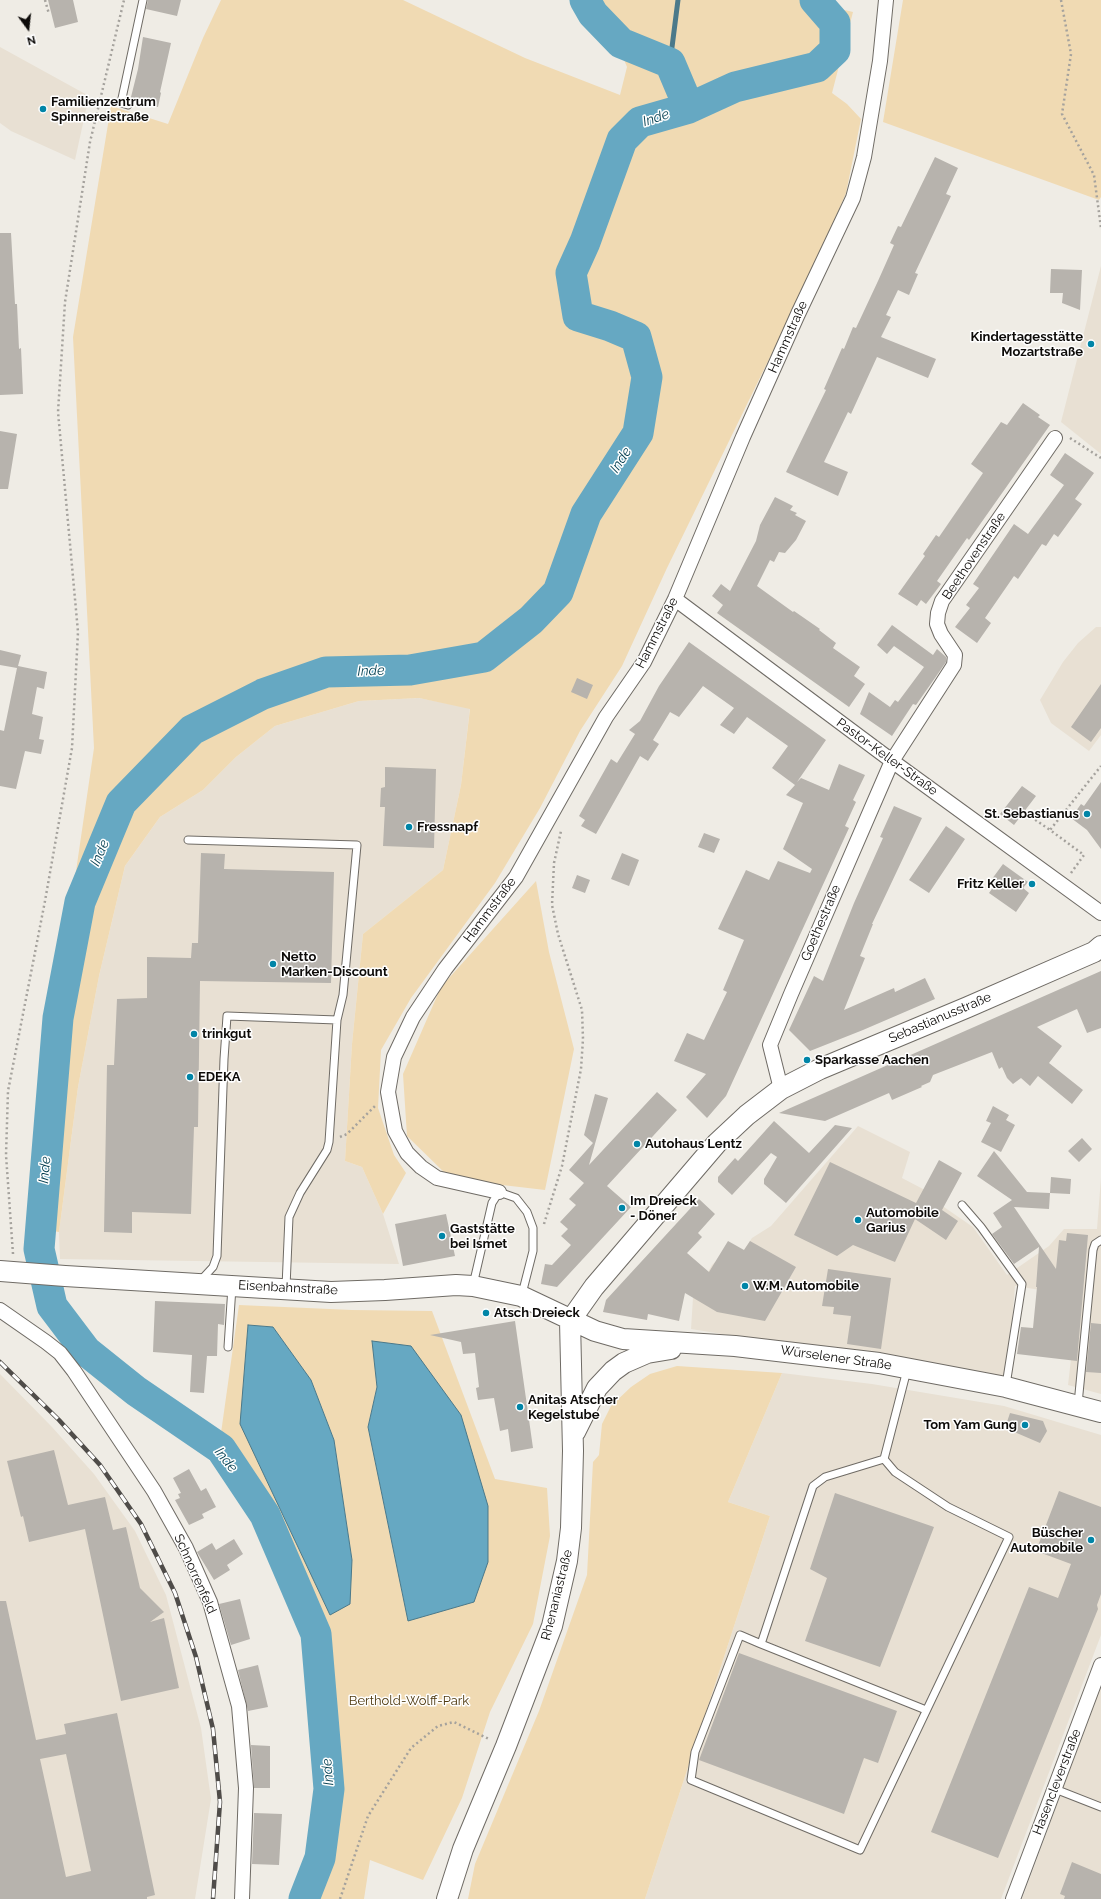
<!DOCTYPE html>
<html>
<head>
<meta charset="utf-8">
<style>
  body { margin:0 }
  #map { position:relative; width:1101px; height:1899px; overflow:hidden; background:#efece5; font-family:Raleway,sans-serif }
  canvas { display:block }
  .north { position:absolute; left:8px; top:8px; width:40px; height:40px; -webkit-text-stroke:3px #fff; paint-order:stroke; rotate:165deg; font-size:11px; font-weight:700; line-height:16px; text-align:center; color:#0d0b09 }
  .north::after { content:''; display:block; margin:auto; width:14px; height:18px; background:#0d0b09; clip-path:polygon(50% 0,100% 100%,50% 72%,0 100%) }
</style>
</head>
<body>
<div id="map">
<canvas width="1101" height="1899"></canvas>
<div class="north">N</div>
</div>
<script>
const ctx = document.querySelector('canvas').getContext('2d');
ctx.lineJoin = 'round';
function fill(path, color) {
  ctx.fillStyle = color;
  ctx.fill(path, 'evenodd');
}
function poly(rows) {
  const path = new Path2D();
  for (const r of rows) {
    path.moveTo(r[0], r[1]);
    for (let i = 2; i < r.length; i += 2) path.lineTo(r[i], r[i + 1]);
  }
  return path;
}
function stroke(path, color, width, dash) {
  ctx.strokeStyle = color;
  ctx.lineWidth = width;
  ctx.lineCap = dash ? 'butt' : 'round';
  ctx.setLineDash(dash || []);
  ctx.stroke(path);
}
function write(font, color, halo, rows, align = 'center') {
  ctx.font = font + ' Raleway,sans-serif';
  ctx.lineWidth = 3;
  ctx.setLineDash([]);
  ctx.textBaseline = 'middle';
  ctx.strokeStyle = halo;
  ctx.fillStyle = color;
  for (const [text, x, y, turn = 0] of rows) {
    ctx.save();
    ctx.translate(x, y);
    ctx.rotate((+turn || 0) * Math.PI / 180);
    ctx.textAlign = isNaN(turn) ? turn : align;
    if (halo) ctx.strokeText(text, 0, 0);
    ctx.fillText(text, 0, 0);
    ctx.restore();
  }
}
fill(poly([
  [0,47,89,96,75,160,11,131,0,123],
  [1101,266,1101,454,1061,422],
  [1096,627,1101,627,1101,735,1089,751,1051,723,1040,700,1063,662,1078,643],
  [419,698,470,708,461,785,443,870,363,934,352,1044,345,1161,362,1167,383,1214,399,1264,60,1259,59,1232,78,1087,99,976,125,866,160,817,203,790,236,757,275,726,359,701],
  [858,1126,910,1152,902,1178,942,1199,941,1205,973,1227,1007,1275,1049,1246,1064,1229,1097,1229,1101,1178,1101,1394,1068,1385,1071,1359,1047,1291,1015,1286,1012,1322,1003,1379,691,1329,693,1298,712,1265,715,1262,717,1263,744,1250,752,1238,771,1226],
  [782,1373,872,1384,1004,1406,1101,1435,1101,1635,1001,1899,645,1899,770,1516,728,1502],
  [0,1374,52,1427,94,1474,135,1531,166,1595,201,1728,211,1799,195,1899,0,1899],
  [1101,1686,1101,1899,1022,1899]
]), '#e8e0d3');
fill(poly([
  [221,0,403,0,525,58,620,95,627,67,620,50,628,42,607,22,593,0,836,0,836,8,853,12,832,93,847,104,861,119,846,193,816,263,667,568,622,666,580,731,540,808,495,883,411,998,381,1050,378,1108,394,1155,406,1173,383,1214,362,1167,345,1161,352,1044,363,934,443,870,461,785,470,709,419,698,359,701,275,726,236,757,203,790,160,817,125,866,99,976,78,1087,59,1232,33,1228,41,1168,55,1015,94,748,73,337,111,106,168,124,203,38],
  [903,0,1101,0,1101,197,1099,200,883,122],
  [536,881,549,952,574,1049,545,1190,451,1179,407,1136,403,1074,441,987],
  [239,1305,352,1310,432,1311,495,1479,547,1488,550,1536,533,1624,490,1712,462,1798,423,1880,370,1860,364,1899,318,1899,323,1888,334,1830,334,1758,323,1637,308,1593,278,1526,221,1433],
  [248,1325,273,1327,311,1380,334,1440,352,1560,330,1615,241,1424],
  [372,1341,408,1621,368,1427,377,1387],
  [677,1366,782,1373,728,1502,770,1516,645,1899,468,1899,475,1864,539,1711,587,1575,593,1462,599,1455,602,1424,611,1406,631,1387,650,1374]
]), '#f0dab3');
const water = poly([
  [248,1325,273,1327,311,1380,334,1440,352,1560,350,1604,330,1615,240,1424,248,1325],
  [372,1341,411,1346,461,1415,488,1506,488,1562,474,1602,408,1621,368,1427,377,1387,372,1341]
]);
fill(water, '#66a8c2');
stroke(water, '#4b798a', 1);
stroke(poly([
  [670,63,678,0]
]), '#4b798a', 5);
stroke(poly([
  [585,0,593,14,621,43,670,63,689,108],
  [304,1899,320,1858,329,1789,316,1634,265,1515,221,1449,136,1391,86,1351,52,1306,39,1249,58,1018,80,902,121,803,192,730,263,694,326,672,410,670,484,657,531,620,558,592,586,514,638,433,647,377,636,337,610,326,578,316,571,273,585,242,622,140,640,122,689,108,735,87,817,67,835,50,835,23,815,0]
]), '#66a8c2', 31);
fill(poly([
  [48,0,73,0,78,22,55,28],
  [148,0,181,0,177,16,146,9],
  [143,37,171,43,160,92,161,93,158,107,130,101,138,69],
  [935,157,958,168,946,194,951,196,915,273,918,274,909,295,898,290,886,315,891,317,881,337,936,359,928,378,877,357,851,414,848,412,824,462,848,472,838,496,786,472,826,390,824,389,842,348,844,349,853,327,856,328,878,281,894,245,890,243,898,226,901,227],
  [0,233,11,233,15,304,17,304,19,349,21,348,23,394,0,395],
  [1051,269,1082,270,1080,310,1062,303,1063,293,1050,293],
  [1023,403,1040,415,1038,417,1050,425,969,540,967,538,937,581,941,584,926,604,921,600,917,606,898,594,925,556,923,554,936,535,939,537,983,473,971,464,1001,422,1007,425],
  [0,431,17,434,8,489,0,489],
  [1065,453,1094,473,1075,499,1082,504,1058,537,1054,534,1046,546,1042,544,1018,579,1014,576,985,618,991,623,977,643,955,627,970,608,966,605,979,588,973,584,1014,524,1028,534,1064,485,1050,475],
  [775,497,793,506,790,510,797,513,795,515,806,521,796,540,785,553,779,552,774,562,770,560,757,586,793,612,794,611,820,629,819,630,836,643,833,648,860,667,854,676,865,684,849,707,717,613,723,605,712,596,721,584,730,591,756,541,760,525],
  [892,625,933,655,937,649,946,657,946,662,935,678,916,705,913,704,892,736,860,714,869,692,890,707,895,700,898,702,924,667,894,646,887,654,877,645],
  [689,642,826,740,797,782,801,778,829,790,839,764,865,775,853,800,856,802,845,826,849,828,726,1096,707,1118,686,1097,706,1074,674,1061,687,1033,704,1040,727,992,723,990,744,940,718,929,746,870,769,880,778,861,810,873,812,869,783,849,803,803,786,795,795,785,772,768,788,746,747,717,734,734,720,725,734,708,703,686,679,717,670,712,653,740,659,744,648,761,640,756,596,834,581,826,585,820,579,816,611,759,617,763,635,734,629,730,640,721,659,686],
  [0,650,21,655,18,666,47,672,44,689,37,687,32,714,43,717,39,739,44,740,41,754,25,751,16,789,0,786,0,730,4,731,17,668,0,665],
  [577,678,593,685,587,699,571,692],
  [1101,684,1101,728,1091,742,1071,727],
  [385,767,436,769,434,848,383,846,385,807,380,807,381,788,385,787],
  [1101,782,1101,849,1087,830,1071,818,1081,804,1084,806],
  [1022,786,1036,796,1014,825,1000,814],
  [894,806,922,818,872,924,873,924,860,956,865,958,844,1010,894,988,895,992,925,978,935,999,863,1030,810,1051,789,1030,814,976,823,981,854,903,883,838,880,837],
  [946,826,965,839,929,893,909,880],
  [704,833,720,839,714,853,698,847],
  [201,853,225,854,224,869,334,872,331,983,200,981,198,1127,194,1127,191,1214,132,1212,132,1233,104,1232,107,1065,114,1065,117,999,147,998,147,957,191,958,192,943,198,943],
  [622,853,639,860,629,886,611,879],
  [1003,864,1028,882,1023,888,1029,893,1016,912,989,893,994,886,989,883],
  [577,875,590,880,585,893,572,888],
  [1101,971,1101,1028,1087,1033,1077,1009,1037,1027,1062,1046,1049,1063,1083,1090,1072,1104,1038,1076,1030,1086,1021,1078,1013,1084,1007,1078,1002,1067,999,1069,992,1052,933,1075,930,1082,921,1086,922,1087,892,1100,889,1093,825,1121,779,1113],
  [657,1092,677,1110,607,1186,631,1207,557,1287,541,1284,545,1264,552,1265,571,1245,561,1236,568,1229,560,1222,576,1205,569,1199,584,1183,569,1170,593,1143,584,1135,595,1094,608,1098,589,1165],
  [993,1106,1009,1115,1006,1120,1015,1125,1001,1152,981,1142,991,1123,986,1121],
  [774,1121,809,1153,835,1125,852,1128,786,1203,764,1184,764,1179,777,1157,771,1153,732,1195,718,1182,718,1177,735,1158,738,1161],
  [1082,1138,1092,1149,1079,1162,1068,1151],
  [994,1151,1027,1192,1050,1193,1049,1209,1014,1207,1056,1269,1059,1240,1066,1241,1067,1233,1088,1235,1077,1361,1017,1354,1021,1327,1033,1328,1037,1287,1036,1287,1039,1247,1014,1264,992,1234,1002,1227,993,1213,1012,1200,977,1176],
  [939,1160,962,1173,942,1210,958,1221,946,1240,915,1219,895,1262,853,1245,837,1256,794,1235,830,1162,916,1203],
  [1051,1177,1071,1179,1070,1194,1050,1193],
  [699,1199,715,1214,698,1233,702,1237,687,1253,709,1272,728,1241,744,1250,750,1241,796,1267,765,1321,717,1312,685,1293,679,1321,648,1314,647,1320,603,1312,606,1300],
  [446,1214,455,1256,403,1266,395,1224],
  [828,1269,891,1278,881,1349,847,1344,851,1316,833,1314,834,1307,822,1306],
  [155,1301,225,1304,224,1325,218,1324,217,1356,207,1356,204,1393,190,1392,192,1355,153,1352],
  [515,1321,533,1448,511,1452,508,1429,500,1431,494,1398,478,1400,476,1388,479,1387,475,1353,463,1354,461,1342,430,1335],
  [1091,1323,1101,1324,1101,1373,1086,1372],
  [1010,1413,1043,1421,1047,1431,1040,1443,1005,1428],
  [54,1450,68,1505,105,1497,113,1530,126,1527,140,1588,164,1612,150,1622,164,1618,179,1688,121,1701,85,1529,29,1542,23,1516,21,1517,7,1461],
  [189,1469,201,1491,206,1488,216,1507,202,1514,204,1518,189,1525,175,1500,180,1498,178,1494,181,1493,173,1478],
  [1059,1491,1101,1507,1101,1594,1097,1605,1098,1609,998,1858,931,1832,1029,1587,1058,1598,1071,1564,1036,1551],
  [835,1493,934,1527,880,1667,805,1641,827,1578,810,1569],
  [234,1539,243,1554,227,1565,230,1570,214,1580,197,1552,212,1543,216,1550],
  [240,1599,250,1639,231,1645,219,1604],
  [0,1601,6,1601,36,1740,66,1734,64,1724,117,1713,155,1895,147,1897,147,1899,0,1899],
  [66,1754,91,1871,66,1877,40,1759],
  [739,1653,897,1711,878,1763,864,1758,844,1814,699,1760],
  [258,1665,268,1707,248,1711,238,1670],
  [251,1745,270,1746,270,1788,254,1788],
  [254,1813,282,1814,279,1865,252,1864],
  [1072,1862,1101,1874,1101,1899,1064,1899,1065,1896,1060,1894]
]), '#b7b3ad');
const lane = poly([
  [128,105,121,103,143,0],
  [188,840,357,845,343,995,337,1020,329,1142,327,1150,300,1193,289,1217,286,1287],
  [962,1205,981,1227,1022,1284,1006,1385],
  [201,1280,213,1267,217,1256,224,1059,227,1016,337,1020],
  [473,1285,492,1203,499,1192,516,1198,527,1212,533,1228,533,1251,522,1294],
  [228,1347,232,1287],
  [1078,1404,1093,1250,1095,1244,1101,1240],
  [884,1459,825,1477,813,1486,761,1644,926,1710],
  [761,1644,740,1635,695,1752,691,1780,860,1850,1009,1537,948,1507,895,1472,884,1459,907,1370],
  [1055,1789,1101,1807]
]);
const street = poly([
  [675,599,892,761,1101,913],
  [781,1089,770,1045,791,994,892,761,954,665,955,655,941,634,937,624,938,613,942,601,1055,438],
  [499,1192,437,1178,421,1167,407,1153,395,1131,388,1092,394,1057,413,1017,445,969,516,877,606,717,644,662,675,599,743,437,798,314,853,198,864,157,880,61,886,0],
  [0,1310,46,1342,60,1353,74,1371,154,1491,186,1548,210,1602,239,1706,246,1788,242,1899],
  [1013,1899,1101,1665]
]);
const secondary = poly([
  [0,1271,65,1276,331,1292,385,1290,456,1285,473,1286,521,1296,595,1331,623,1339,735,1346,879,1363,1006,1387,1101,1412],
  [570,1321,594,1287,717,1143,747,1115,781,1089,820,1069,968,1007,1094,952,1101,946],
  [575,1432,597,1388,613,1371,624,1363,647,1353,671,1349],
  [447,1899,463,1849,506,1746,552,1626,567,1561,571,1528,573,1451,570,1321]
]);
stroke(lane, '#6f6b65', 9);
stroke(street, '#6f6b65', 16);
stroke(secondary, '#6f6b65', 22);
stroke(poly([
  [45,0,49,14],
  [1061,0,1071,54,1062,114,1094,175,1101,228],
  [1070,438,1101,458],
  [1027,814,1050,830],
  [1071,873,1084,855,1050,830,1101,766],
  [340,1137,347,1134,375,1106],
  [544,1224,562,1166,581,1069,583,1039,582,1010,558,934,552,905,554,863,561,831],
  [13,1254,6,1155,8,1091,45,901,72,748,78,632,58,412,65,302,90,142,124,0],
  [340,1899,368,1816,411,1748,438,1726,454,1722,489,1739]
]), '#a5a29d', 2.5, [2, 3]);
stroke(lane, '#fff', 7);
stroke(street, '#fff', 14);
stroke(secondary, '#fff', 20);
const rail = poly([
  [0,1362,59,1420,100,1465,141,1524,175,1593,196,1657,213,1729,220,1802,213,1899]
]);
stroke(rail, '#4f4c49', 4.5);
stroke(rail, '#fff', 3, [9]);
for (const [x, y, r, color] of [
  [43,109,4,"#0085a7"],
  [1091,344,4,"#0085a7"],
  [1087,814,4,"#0085a7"],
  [409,827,4,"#0085a7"],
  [1032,884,4,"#0085a7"],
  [273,964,4,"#0085a7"],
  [194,1034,4,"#0085a7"],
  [807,1060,4,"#0085a7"],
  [190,1077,4,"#0085a7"],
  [637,1144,4,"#0085a7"],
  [622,1208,4,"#0085a7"],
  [858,1220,4,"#0085a7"],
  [442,1236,4,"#0085a7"],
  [745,1286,4,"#0085a7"],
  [486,1313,4,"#0085a7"],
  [520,1407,4,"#0085a7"],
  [1025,1425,4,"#0085a7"],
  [1091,1540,4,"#0085a7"]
]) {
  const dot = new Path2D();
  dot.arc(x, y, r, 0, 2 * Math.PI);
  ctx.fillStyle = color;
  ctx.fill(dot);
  stroke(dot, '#fff', 1.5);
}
write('bold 13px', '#0d0b09', '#fff', [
  ["Familienzentrum",51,102],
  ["Spinnereistraße",51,117],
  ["Kindertagesstätte",1083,337,"right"],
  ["Mozartstraße",1083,352,"right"],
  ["St. Sebastianus",1079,814,"right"],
  ["Fressnapf",417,827],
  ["Fritz Keller",1024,884,"right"],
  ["Netto",281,957],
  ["Marken-Discount",281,972],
  ["trinkgut",202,1034],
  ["Sparkasse Aachen",815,1060],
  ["EDEKA",198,1077],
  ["Autohaus Lentz",645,1144],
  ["Im Dreieck",630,1201],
  ["- Döner",630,1216],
  ["Automobile",866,1213],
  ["Garius",866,1228],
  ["Gaststätte",450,1229],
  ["bei Ismet",450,1244],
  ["W.M. Automobile",753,1286],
  ["Atsch Dreieck",494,1313],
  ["Anitas Atscher",528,1400],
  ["Kegelstube",528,1415],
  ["Tom Yam Gung",1017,1425,"right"],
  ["Büscher",1083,1533,"right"],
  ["Automobile",1083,1548,"right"]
], 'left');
write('13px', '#0d0b09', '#fff', [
  ["Hammstraße",788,337,-66],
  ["Beethovenstraße",974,556,-56],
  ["Hammstraße",657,633,-63],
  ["Pastor-Keller-Straße",887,757,36],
  ["Hammstraße",490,910,-53],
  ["Goethestraße",821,923,-67],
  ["Sebastianusstraße",940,1018,-23],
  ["Eisenbahnstraße",288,1288,3],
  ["Würselener Straße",836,1358,8],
  ["Schnorrenfeld",195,1574,66],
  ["Rhenaniastraße",557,1595,-76],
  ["Hasencleverstraße",1057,1782,-69]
]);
write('13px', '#4f3a10', '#fff', [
  ["Berthold-Wolff-Park",409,1701]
]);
write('italic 14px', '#003d4f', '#fff', [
  ["Inde",656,118,-18],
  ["Inde",621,460,-57],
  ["Inde",371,671,-2],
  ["Inde",100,853,-67],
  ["Inde",45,1170,-85],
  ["Inde",226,1460,51],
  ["Inde",328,1772,-94]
]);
</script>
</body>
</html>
